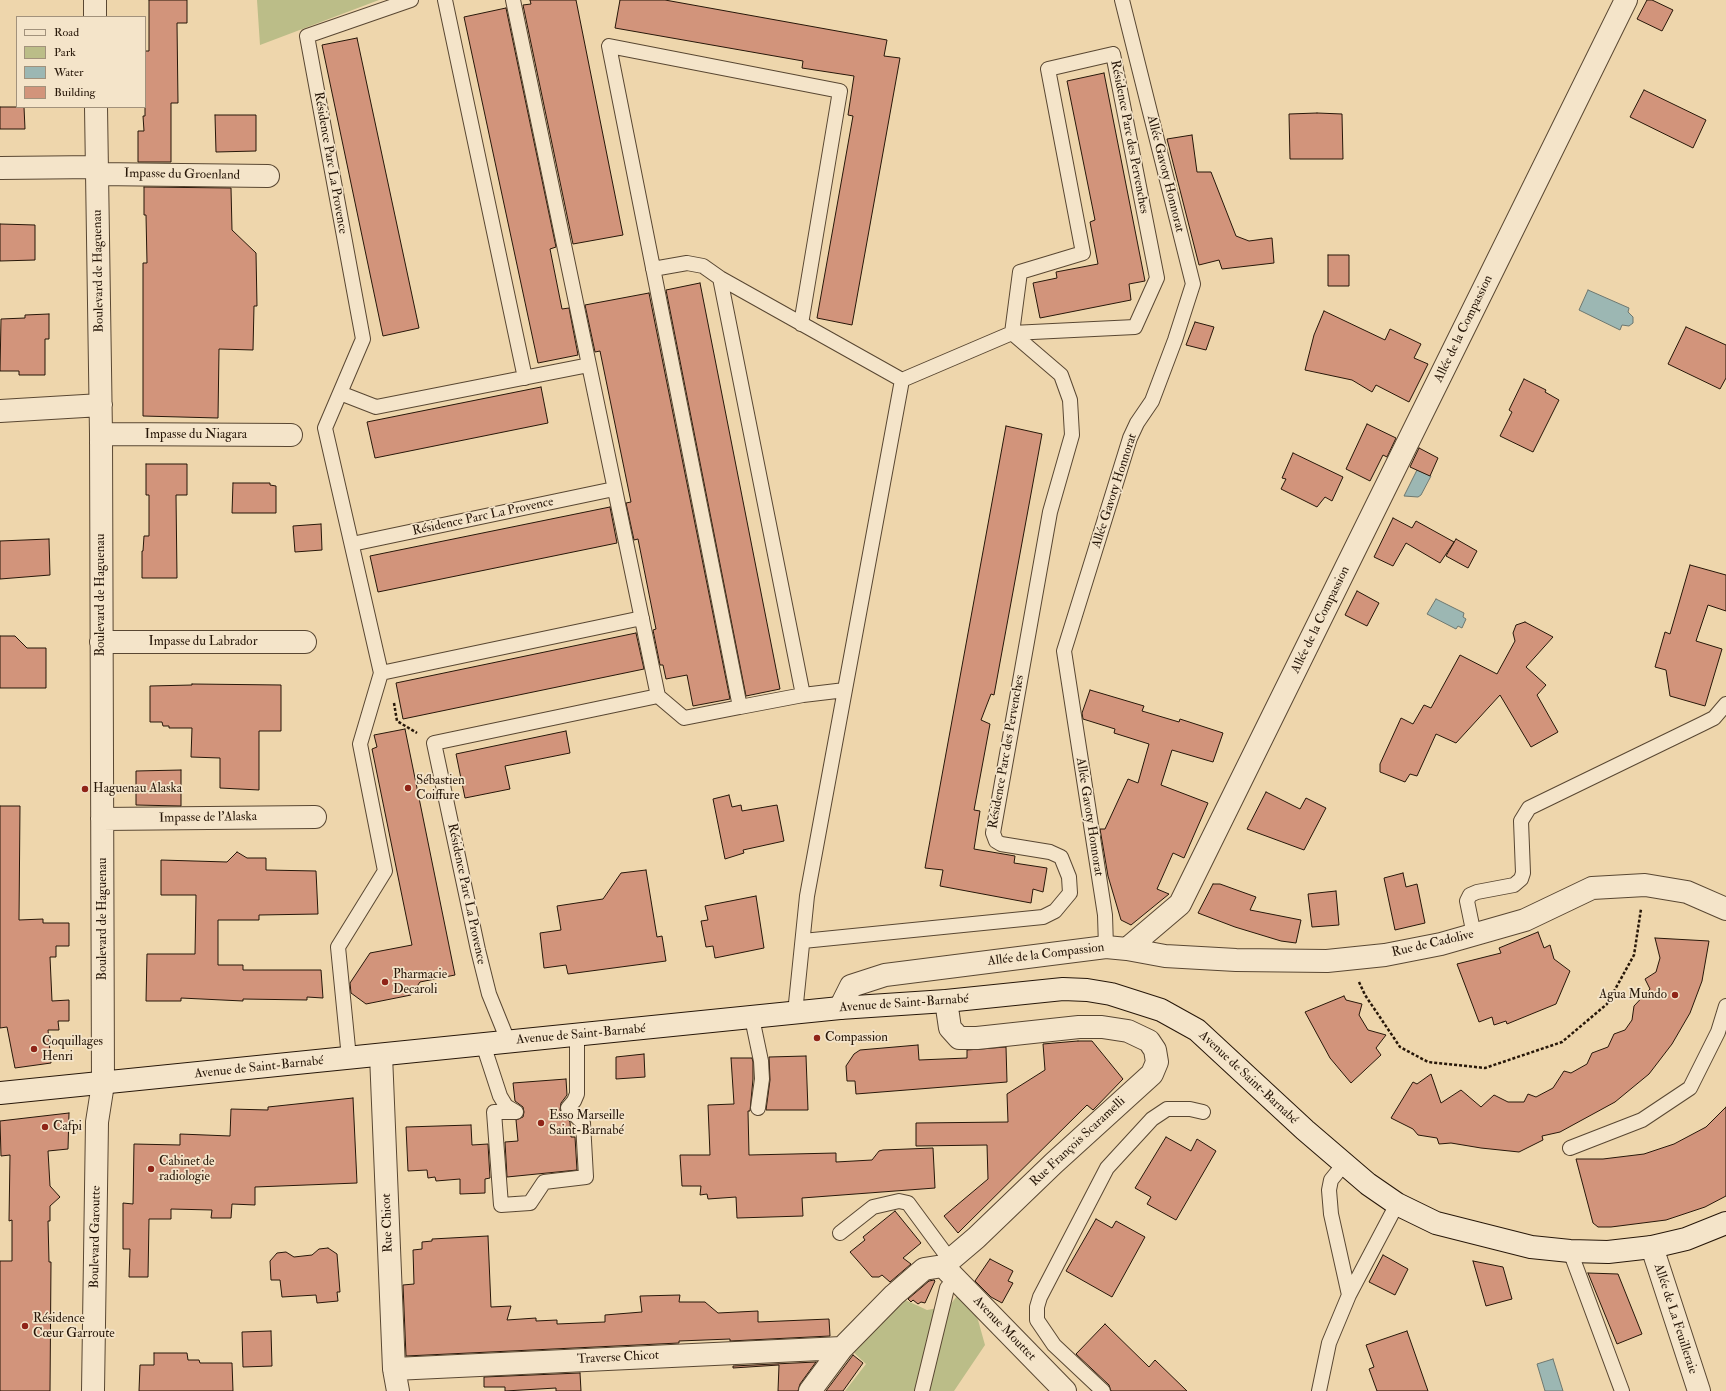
<!DOCTYPE html>
<html>
<head>
<meta charset="utf-8">
<style>
  body { margin:0 }
  #map { position:relative; width:1726px; height:1391px; overflow:hidden; background:#eed6ac; font-family:"IM FELL Double Pica",serif }
  canvas { display:block }
  .legend { position:absolute; left:16px; top:16px; width:130px; height:92px; box-sizing:border-box; background:#f4e4c9; border:1px solid #a2927c; margin:0; padding:5px 7px; list-style:none; font-size:12px; color:#271709 }
  .legend li { display:flex; align-items:center; gap:8px; height:20px }
  .legend b { width:20px; border:1px solid #a2927c }
</style>
</head>
<body>
<div id="map">
<canvas width="1726" height="1391"></canvas>
<ul class="legend">
<li><b style="height:5px;background:#f4e4c9"></b>Road</li>
<li><b style="height:11px;background:#bbbd88"></b>Park</li>
<li><b style="height:11px;background:#9cb7b3"></b>Water</li>
<li><b style="height:11px;background:#d2947b"></b>Building</li>
</ul>
</div>
<script>
const ctx = document.querySelector('canvas').getContext('2d');
ctx.lineJoin = 'round';
function fill(path, color) {
  ctx.fillStyle = color;
  ctx.fill(path, 'evenodd');
}
function poly(rows) {
  const path = new Path2D();
  for (const r of rows) {
    path.moveTo(r[0], r[1]);
    for (let i = 2; i < r.length; i += 2) path.lineTo(r[i], r[i + 1]);
  }
  return path;
}
function stroke(path, color, width, dash) {
  ctx.strokeStyle = color;
  ctx.lineWidth = width;
  ctx.lineCap = dash ? 'butt' : 'round';
  ctx.setLineDash(dash || []);
  ctx.stroke(path);
}
function write(font, color, halo, rows, align = 'center') {
  ctx.font = font + ' "IM FELL Double Pica",serif';
  ctx.lineWidth = 3.5;
  ctx.setLineDash([]);
  ctx.textBaseline = 'middle';
  ctx.strokeStyle = halo;
  ctx.fillStyle = color;
  for (const [text, x, y, turn = 0] of rows) {
    ctx.save();
    ctx.translate(x, y);
    ctx.rotate((+turn || 0) * Math.PI / 180);
    ctx.textAlign = isNaN(turn) ? turn : align;
    if (halo) ctx.strokeText(text, 0, 0);
    ctx.fillText(text, 0, 0);
    ctx.restore();
  }
}
fill(poly([
  [257,0,379,0,260,45],
  [957,1296,974,1312,978,1320,985,1345,954,1391,845,1391,866,1364,850,1349,901,1298,927,1310,949,1306]
]), '#bbbd88');
const water = poly([
  [1588,290,1629,308,1628,312,1633,317,1633,323,1629,326,1622,325,1620,330,1579,310,1588,290],
  [1417,470,1431,476,1421,495,1418,497,1404,496,1417,470],
  [1436,599,1464,613,1463,617,1466,619,1462,628,1458,626,1456,629,1427,614,1436,599],
  [1553,1359,1563,1391,1545,1391,1537,1364,1553,1359]
]);
fill(water, '#9cb7b3');
stroke(water, '#6d776f', 1);
const building = poly([
  [149,0,187,0,187,23,177,23,178,103,171,103,171,162,138,162,138,131,144,131,143,116,145,116,145,51,149,51,149,0],
  [530,0,576,0,623,235,573,244,523,5,531,4,530,0],
  [620,0,665,0,887,40,884,56,900,58,852,325,817,318,853,116,848,115,854,76,802,68,803,61,615,28,620,0],
  [1647,0,1652,0,1673,10,1662,31,1637,19,1647,0],
  [506,8,556,247,550,249,562,309,569,308,578,355,538,363,464,17,506,8],
  [357,38,419,328,383,336,322,45,357,38],
  [1104,73,1145,281,1129,284,1131,300,1040,318,1033,283,1057,278,1056,272,1098,264,1090,222,1095,220,1067,81,1104,73],
  [1644,90,1706,120,1693,148,1630,117,1644,90],
  [0,107,24,107,25,129,0,129,0,107],
  [1317,113,1342,114,1343,159,1290,159,1289,114,1317,113],
  [215,115,256,115,256,151,216,152,215,115],
  [1192,135,1197,172,1211,172,1236,236,1249,241,1272,238,1274,263,1222,269,1219,260,1199,265,1167,139,1192,135],
  [144,187,231,188,232,230,256,253,257,306,254,306,253,350,219,349,218,418,143,416,143,263,147,263,146,215,144,215,144,187],
  [0,224,35,225,35,260,0,261,0,224],
  [1328,255,1349,255,1349,286,1328,286,1328,255],
  [700,283,780,689,746,696,666,290,700,283],
  [649,293,730,699,693,706,687,675,666,679,663,665,660,665,653,630,656,629,638,539,634,540,626,503,631,502,600,351,595,352,585,305,649,293],
  [1324,311,1385,340,1390,329,1421,344,1414,358,1428,364,1409,402,1376,385,1372,392,1352,380,1305,370,1314,335,1324,311],
  [49,314,49,339,45,339,45,375,19,375,19,371,0,371,1,319,25,318,25,315,49,314],
  [1195,322,1214,327,1206,350,1186,345,1195,322],
  [1686,327,1726,345,1726,378,1720,389,1668,364,1686,327],
  [1524,379,1546,390,1545,392,1559,400,1533,452,1500,436,1512,412,1509,410,1524,379],
  [541,387,548,423,375,458,367,422,541,387],
  [1367,424,1396,438,1387,457,1383,455,1370,481,1346,469,1367,424],
  [1006,426,1042,434,994,695,991,694,981,720,990,724,974,810,980,811,974,849,1015,856,1014,863,1047,868,1043,892,1033,889,1031,903,940,886,943,870,925,868,1006,426],
  [1419,448,1438,458,1430,476,1410,467,1419,448],
  [1293,453,1343,477,1332,501,1325,497,1317,507,1281,489,1286,479,1282,478,1293,453],
  [146,464,187,464,187,495,176,495,177,578,142,578,142,551,143,551,144,536,149,536,149,495,146,495,146,464],
  [233,483,270,483,270,485,276,486,276,513,232,513,233,483],
  [610,507,617,543,378,592,370,556,610,507],
  [1393,518,1412,528,1416,521,1454,542,1440,563,1406,543,1393,566,1374,557,1393,518],
  [321,524,322,550,295,552,293,526,321,524],
  [49,539,50,575,0,579,0,541,49,539],
  [1456,539,1477,551,1468,568,1446,556,1456,539],
  [1690,565,1726,575,1726,611,1708,605,1696,641,1722,649,1705,706,1670,696,1666,670,1655,667,1665,632,1670,634,1690,565],
  [1357,591,1379,603,1367,626,1345,615,1357,591],
  [1525,622,1553,637,1526,667,1546,685,1537,695,1558,732,1531,747,1500,695,1456,743,1436,734,1417,776,1410,774,1405,782,1380,772,1380,764,1401,718,1413,724,1424,705,1431,708,1460,655,1497,674,1515,641,1513,633,1516,625,1525,622],
  [636,633,644,669,403,719,396,683,636,633],
  [0,636,15,636,27,648,46,648,46,688,0,688,0,636],
  [192,684,281,685,281,731,259,731,259,790,220,788,220,758,191,757,192,728,169,728,169,726,163,726,162,722,150,722,150,686,192,685,192,684],
  [1090,690,1144,706,1142,711,1179,722,1180,719,1223,733,1213,762,1172,750,1161,785,1208,803,1184,858,1173,853,1157,889,1169,894,1131,925,1121,920,1108,876,1100,829,1105,829,1128,779,1138,783,1149,744,1114,733,1115,729,1083,719,1082,713,1090,690],
  [405,729,455,975,420,982,411,995,366,1004,351,993,350,983,370,953,412,945,372,749,377,747,374,735,405,729],
  [566,731,570,753,505,766,510,789,465,798,456,754,566,731],
  [181,770,181,806,136,805,136,771,181,770],
  [1266,792,1300,809,1306,798,1326,808,1304,850,1247,829,1266,792],
  [729,795,732,807,741,805,742,811,777,805,784,841,743,850,744,853,725,859,713,799,729,795],
  [0,806,20,806,19,920,43,919,43,923,69,923,69,946,56,946,56,957,50,957,52,1001,69,1000,69,1021,58,1021,59,1030,48,1030,51,1063,15,1068,7,1027,0,1028,0,806],
  [237,852,247,858,266,858,266,870,316,871,318,914,259,915,259,920,218,920,218,965,243,965,243,970,321,970,323,998,307,997,307,1000,243,999,243,1001,181,998,181,1001,146,1001,147,954,195,954,196,895,161,895,161,860,227,862,237,852],
  [646,870,657,937,662,936,666,961,568,974,566,965,544,968,540,933,561,930,557,906,603,899,621,873,646,870],
  [1403,873,1406,887,1417,884,1425,923,1395,930,1384,878,1403,873],
  [1213,884,1220,884,1256,897,1250,910,1301,920,1296,943,1281,941,1235,927,1198,913,1213,884],
  [1336,891,1339,925,1312,927,1308,894,1336,891],
  [756,896,764,948,715,958,713,946,706,947,701,921,708,920,705,906,756,896],
  [1538,932,1544,948,1550,945,1554,959,1570,971,1556,1004,1507,1024,1506,1021,1494,1025,1492,1017,1479,1022,1457,964,1501,953,1499,948,1538,932],
  [1655,938,1709,941,1702,981,1690,1013,1672,1044,1649,1074,1615,1102,1560,1132,1542,1136,1543,1140,1519,1152,1481,1148,1451,1143,1439,1144,1437,1138,1418,1135,1413,1129,1391,1118,1413,1082,1417,1084,1431,1074,1441,1103,1461,1090,1481,1107,1494,1095,1508,1102,1524,1102,1528,1094,1536,1097,1553,1088,1564,1071,1571,1073,1587,1064,1592,1053,1608,1047,1614,1034,1625,1030,1632,1020,1634,1006,1650,989,1645,979,1656,972,1660,958,1655,938],
  [1344,996,1346,1000,1362,1004,1359,1015,1368,1030,1386,1035,1376,1048,1381,1055,1351,1083,1330,1058,1305,1012,1344,996],
  [1078,1041,1092,1041,1123,1079,1093,1110,1087,1105,958,1233,944,1216,988,1179,987,1145,916,1146,916,1123,1008,1122,1007,1094,1045,1070,1043,1044,1078,1041],
  [918,1045,919,1060,967,1058,967,1050,1006,1047,1007,1082,856,1094,855,1081,847,1081,846,1066,854,1054,860,1050,918,1045],
  [644,1054,645,1077,616,1079,616,1057,644,1054],
  [806,1056,808,1110,766,1110,770,1080,769,1057,806,1056],
  [731,1058,752,1058,753,1062,753,1079,750,1111,748,1111,749,1155,836,1153,836,1162,872,1160,879,1151,883,1150,933,1148,935,1188,802,1198,803,1216,737,1218,736,1197,708,1199,707,1194,700,1195,701,1186,682,1186,680,1155,710,1155,708,1105,734,1104,731,1058],
  [566,1079,567,1095,561,1103,560,1110,570,1122,571,1137,575,1137,577,1170,507,1177,505,1142,518,1141,516,1120,523,1117,524,1112,523,1107,515,1101,513,1083,566,1079],
  [353,1098,357,1183,255,1187,255,1205,232,1204,231,1218,211,1218,212,1210,171,1209,171,1219,149,1219,148,1277,129,1277,130,1249,123,1249,123,1203,133,1204,134,1144,180,1145,180,1134,230,1136,231,1109,268,1110,268,1107,353,1098],
  [1726,1107,1726,1196,1705,1207,1666,1220,1611,1227,1598,1227,1593,1223,1576,1159,1603,1159,1644,1154,1674,1144,1706,1127,1726,1107],
  [69,1113,68,1149,48,1151,50,1186,60,1197,50,1206,50,1221,48,1221,49,1262,51,1262,50,1391,0,1391,0,1261,12,1261,12,1220,9,1221,10,1155,1,1156,0,1121,69,1113],
  [471,1125,472,1145,488,1144,490,1178,485,1179,485,1193,460,1194,460,1179,436,1181,435,1177,428,1178,427,1170,408,1171,406,1127,471,1125],
  [1166,1137,1191,1151,1197,1139,1216,1151,1176,1220,1147,1204,1151,1197,1135,1188,1166,1137],
  [895,1211,921,1243,903,1258,911,1264,890,1282,882,1275,879,1277,872,1277,850,1252,865,1240,863,1237,895,1211],
  [1096,1219,1112,1228,1116,1221,1145,1237,1112,1297,1066,1271,1096,1219],
  [488,1236,491,1307,511,1306,507,1320,536,1318,536,1321,557,1320,557,1324,605,1322,605,1315,642,1312,640,1296,680,1295,679,1302,705,1302,718,1313,758,1311,758,1322,829,1319,830,1336,730,1341,730,1339,679,1341,679,1343,406,1356,403,1285,414,1284,413,1250,422,1249,422,1242,432,1241,432,1239,488,1236],
  [328,1248,337,1254,340,1292,337,1292,338,1301,317,1303,316,1295,282,1297,280,1280,271,1280,270,1261,277,1253,286,1252,294,1257,312,1255,319,1249,328,1248],
  [1383,1255,1408,1269,1395,1295,1369,1282,1383,1255],
  [990,1259,1013,1271,1008,1281,1013,1283,1002,1303,991,1297,975,1281,990,1259],
  [1473,1261,1503,1267,1512,1299,1486,1306,1473,1261],
  [1588,1273,1618,1274,1642,1334,1617,1344,1588,1273],
  [934,1280,935,1281,925,1303,921,1302,918,1304,913,1300,911,1302,908,1299,929,1281,934,1280],
  [1105,1324,1149,1367,1155,1360,1187,1391,1111,1391,1109,1385,1076,1354,1105,1324],
  [271,1331,272,1366,243,1367,242,1332,271,1331],
  [1407,1331,1428,1391,1377,1391,1369,1369,1374,1367,1366,1345,1407,1331],
  [154,1353,187,1353,188,1360,199,1360,200,1363,232,1363,233,1391,139,1391,140,1365,154,1365,154,1353],
  [853,1355,863,1363,843,1391,826,1391,853,1355],
  [816,1362,800,1384,798,1391,778,1391,779,1365,733,1368,733,1366,816,1362],
  [580,1373,581,1391,556,1391,556,1388,505,1391,505,1387,484,1387,484,1377,580,1373]
]);
fill(building, '#d2947b');
stroke(building, '#271709', 1);
const service = poly([
  [445,0,525,378],
  [513,0,658,696],
  [1113,54,1157,278,1135,327,1012,333,1020,272,1083,253,1048,69,1113,54],
  [653,269,687,263,703,266,720,278,902,380],
  [720,278,803,695,845,690],
  [801,324,840,91,609,46,740,707,803,695],
  [340,393,376,407,589,365],
  [352,544,614,489],
  [381,673,642,618],
  [658,696,684,718,740,707],
  [1474,935,1467,901,1470,895,1477,892,1514,885,1521,879,1523,873,1521,821,1529,808,1702,724,1714,718,1726,704],
  [1106,947,1105,915,1064,651,1130,438,1137,423,1152,401,1175,340,1193,284,1122,0],
  [795,1013,807,896,902,380,1012,333,1061,375,1070,400,1072,435,1050,512,993,833,996,841,1001,844,1050,852,1061,857,1069,877,1070,893,1055,911,1043,917,803,941],
  [752,1018,761,1061,762,1079,758,1108],
  [508,1041,489,994,478,950,434,743,658,696],
  [483,1044,500,1096,506,1106,516,1112],
  [349,1058,338,947,385,871,360,744,381,673,325,428,363,339,307,36,411,0],
  [516,1112,494,1112,501,1205,530,1203,544,1182,586,1177,583,1123,568,1108,574,1101,577,1094,577,1035],
  [1570,1148,1642,1120,1690,1088,1718,1032,1726,1006],
  [1344,1164,1331,1180,1329,1190,1331,1214,1349,1295],
  [840,1233,873,1207,899,1201,908,1203,950,1260],
  [1570,1251,1622,1391],
  [922,1391,947,1288,955,1279],
  [1103,1391,1054,1345,1037,1320,1037,1307,1040,1297,1107,1168,1118,1156,1152,1119,1167,1109,1190,1109,1203,1112],
  [1319,1391,1329,1343,1349,1295,1397,1204]
]);
const minor = poly([
  [95,0,95,17],
  [0,168,97,167],
  [97,174,268,176],
  [0,411,101,405],
  [101,434,291,435],
  [101,642,305,642],
  [102,819,315,817],
  [1127,949,1165,956,1236,960,1327,961,1385,955,1441,944,1525,920,1592,888,1645,885,1687,892,1726,909],
  [840,1008,851,986,885,975,1106,947,1127,949,1180,904,1626,0],
  [381,1055,394,1369,398,1391],
  [1652,1247,1699,1391],
  [943,1266,1065,1391],
  [394,1369,842,1348],
  [93,1391,97,1122,103,1084,101,434,96,107],
  [810,1391,842,1348,894,1295,924,1269,943,1266,976,1238,1054,1163,1152,1074,1157,1062,1155,1050,1149,1041,1128,1031,1102,1027,1079,1027,977,1038,959,1038,950,1028,946,1001]
]);
const secondary = poly([
  [0,1093,840,1008,946,1001,1063,989,1087,990,1111,994,1161,1010,1197,1030,1305,1130,1368,1184,1397,1204,1436,1223,1531,1247,1570,1251,1608,1252,1652,1247,1686,1239,1726,1223]
]);
stroke(service, '#594732', 16);
stroke(minor, '#594732', 24);
stroke(secondary, '#271709', 24);
stroke(poly([
  [394,703,397,721,417,733],
  [1359,982,1365,995,1400,1047,1428,1062,1485,1068,1562,1042,1607,1004,1634,955,1641,909]
]), '#271709', 2.5, [3, 2]);
stroke(service, '#f4e4c9', 14);
stroke(minor, '#f4e4c9', 22);
stroke(secondary, '#f4e4c9', 22);
for (const [x, y, r, color] of [
  [408,788,4,"#8f2418"],
  [85,789,4,"#8f2418"],
  [385,982,4,"#8f2418"],
  [1675,995,4,"#8f2418"],
  [817,1038,4,"#8f2418"],
  [34,1049,4,"#8f2418"],
  [541,1123,4,"#8f2418"],
  [45,1127,4,"#8f2418"],
  [151,1169,4,"#8f2418"],
  [25,1326,4,"#8f2418"]
]) {
  const dot = new Path2D();
  dot.arc(x, y, r, 0, 2 * Math.PI);
  ctx.fillStyle = color;
  ctx.fill(dot);
  stroke(dot, '#f4e4c9', 1.5);
}
write('13px', '#271709', '#f4e4c9', [
  ["Résidence Parc des Pervenches",1129,137,79],
  ["Résidence Parc La Provence",330,163,80],
  ["Allée Gavoty Honnorat",1165,174,76],
  ["Impasse du Groenland",182,175,1],
  ["Boulevard de Haguenau",99,271,-91],
  ["Allée de la Compassion",1464,329,-64],
  ["Impasse du Niagara",196,435],
  ["Allée Gavoty Honnorat",1115,491,-72],
  ["Résidence Parc La Provence",483,517,-12],
  ["Boulevard de Haguenau",101,595,-90],
  ["Allée de la Compassion",1321,620,-64],
  ["Impasse du Labrador",203,642],
  ["Résidence Parc des Pervenches",1007,752,-80],
  ["Allée Gavoty Honnorat",1089,817,81],
  ["Impasse de l'Alaska",208,818,-1],
  ["Résidence Parc La Provence",466,894,78],
  ["Boulevard de Haguenau",103,919,-90],
  ["Rue de Cadolive",1433,944,-13],
  ["Allée de la Compassion",1046,955,-7],
  ["Avenue de Saint-Barnabé",904,1004,-4],
  ["Avenue de Saint-Barnabé",581,1035,-5],
  ["Avenue de Saint-Barnabé",259,1068,-6],
  ["Avenue de Saint-Barnabé",1248,1078,43],
  ["Rue François Scaramelli",1078,1142,-43],
  ["Rue Chicot",388,1223,-92],
  ["Boulevard Garoutte",96,1237,-89],
  ["Allée de La Feuilleraie",1675,1319,72],
  ["Avenue Mouttet",1004,1329,46],
  ["Traverse Chicot",618,1358,-3]
]);
write('13px', '#271709', '#f4e4c9', [
  ["Sébastien",416,781],
  ["Coiffure",416,796],
  ["Haguenau Alaska",93,789],
  ["Pharmacie",393,975],
  ["Decaroli",393,990],
  ["Agua Mundo",1667,995,"right"],
  ["Compassion",825,1038],
  ["Coquillages",42,1042],
  ["Henri",42,1057],
  ["Esso Marseille",549,1116],
  ["Saint-Barnabé",549,1131],
  ["Cafpi",53,1127],
  ["Cabinet de",159,1162],
  ["radiologie",159,1177],
  ["Résidence",33,1319],
  ["Cœur Garroute",33,1334]
], 'left');
</script>
</body>
</html>
